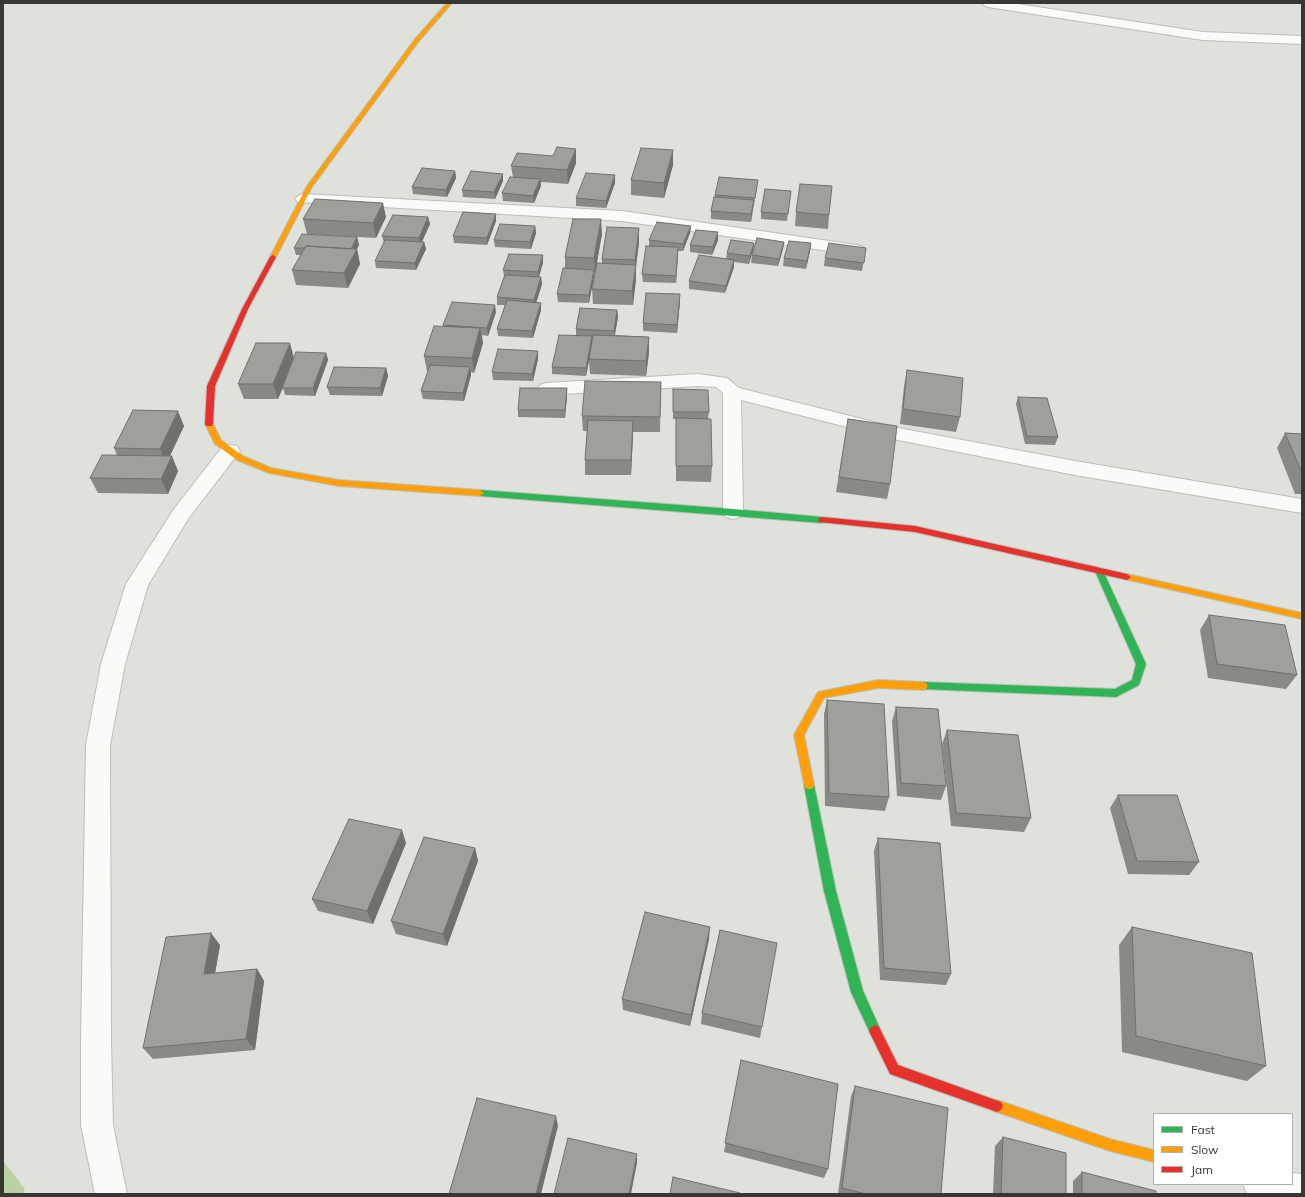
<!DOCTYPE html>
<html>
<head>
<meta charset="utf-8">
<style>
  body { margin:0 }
  #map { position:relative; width:1305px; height:1197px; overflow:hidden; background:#dee2da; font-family:Mulish,sans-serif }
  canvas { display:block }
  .frame { position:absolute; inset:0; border:4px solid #363933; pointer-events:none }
  .legend { position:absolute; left:1153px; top:1113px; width:140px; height:72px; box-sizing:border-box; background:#fff; border:1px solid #afb0ad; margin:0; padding:5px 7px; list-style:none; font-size:12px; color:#363933 }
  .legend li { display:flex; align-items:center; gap:8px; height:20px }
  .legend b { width:20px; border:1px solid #afb0ad }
</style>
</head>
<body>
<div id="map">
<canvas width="1305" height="1197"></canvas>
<div class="frame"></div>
<ul class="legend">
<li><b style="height:5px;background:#30b455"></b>Fast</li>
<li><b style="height:5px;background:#ff9f0a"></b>Slow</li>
<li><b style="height:5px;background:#e5322d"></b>Jam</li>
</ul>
</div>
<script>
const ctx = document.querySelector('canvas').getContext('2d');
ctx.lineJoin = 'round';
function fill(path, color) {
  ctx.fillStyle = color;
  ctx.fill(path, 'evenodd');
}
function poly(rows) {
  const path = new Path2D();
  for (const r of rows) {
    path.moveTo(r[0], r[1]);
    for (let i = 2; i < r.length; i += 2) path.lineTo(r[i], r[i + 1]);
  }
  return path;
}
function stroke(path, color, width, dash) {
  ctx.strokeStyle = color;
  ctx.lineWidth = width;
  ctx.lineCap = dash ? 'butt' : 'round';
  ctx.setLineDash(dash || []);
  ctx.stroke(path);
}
fill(poly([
  [3,1161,25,1189,23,1194,3,1194]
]), '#bad2a2');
const street = poly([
  [982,3,1011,3,1203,32,1302,36,1302,44,1203,40,988,7,984,5,982,3],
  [303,194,622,211,857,245,863,247,865,250,863,253,857,255,622,221,298,202,295,199,298,196,303,194],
  [698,374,727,378,739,388,898,428,1075,461,1302,499,1302,513,1075,475,898,440,741,400,743,512,740,517,733,519,726,517,723,512,723,393,716,387,698,386,546,395,540,393,537,389,540,385,546,383,698,374],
  [230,445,237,446,240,451,188,519,148,585,125,664,110,745,111,1041,113,1125,127,1194,95,1194,81,1125,81,1041,86,745,101,664,126,584,174,509,223,446,230,445],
  [1292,1173,1302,1174,1302,1194,1247,1194,1243,1184,1292,1184,1292,1173]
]);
const fast = poly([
  [480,490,733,509,822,517,826,520,822,523,480,496,476,493,480,490],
  [1099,568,1103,571,1146,664,1139,685,1116,697,920,689,918,686,920,683,923,682,1115,689,1132,680,1136,664,1095,571,1099,568],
  [809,781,813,782,814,785,836,891,863,991,881,1031,879,1035,875,1037,871,1035,851,992,824,891,804,785,805,782,809,781]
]);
const slow = poly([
  [447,3,452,3,419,41,312,187,276,257,271,258,270,257,307,186,415,39,447,3],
  [209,421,212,422,221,440,243,456,271,468,339,480,480,490,484,493,480,496,339,486,269,473,237,460,215,444,205,424,209,421],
  [1127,574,1302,613,1302,619,1124,579,1123,577,1127,574],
  [878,680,923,682,926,683,928,686,926,689,923,690,878,688,824,698,804,735,814,785,813,788,809,789,805,788,794,735,818,692,878,680],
  [997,1100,1110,1139,1154,1150,1154,1162,1110,1151,997,1112,993,1110,991,1106,993,1102,997,1100]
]);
const jam = poly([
  [273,255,276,257,248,309,215,386,213,424,212,426,206,426,205,424,207,386,242,309,270,257,273,255],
  [822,517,915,526,1127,574,1131,577,1127,580,915,532,819,522,818,520,819,518,822,517],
  [875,1025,879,1027,898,1065,1001,1102,1003,1106,1001,1110,997,1112,890,1074,869,1031,871,1027,875,1025]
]);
stroke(street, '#bcbfb9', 2);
stroke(fast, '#bcbfb9', 2);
stroke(slow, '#bcbfb9', 2);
stroke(jam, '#bcbfb9', 2);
fill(street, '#fafbf9');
fill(fast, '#30b455');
fill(slow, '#ff9f0a');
fill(jam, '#e5322d');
fill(poly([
  [576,163,568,184,541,182,541,186,534,203,503,201,502,193,513,177,511,166],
  [673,165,664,198,631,195,631,180],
  [455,171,456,178,447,197,413,194,412,187],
  [503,174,503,181,495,199,463,197,462,190],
  [615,175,615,183,606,208,576,206,576,198],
  [757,187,751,222,711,219,711,211,715,195],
  [791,191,787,221,761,219,761,212],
  [796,212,829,215,828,229,795,226],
  [496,214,496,221,487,245,454,243,453,236],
  [386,217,376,238,307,234,303,219],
  [428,217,430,224,422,242,424,242,426,249,416,270,376,268,375,261,384,243,382,236],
  [535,226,536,233,531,249,495,247,494,240],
  [691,226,690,233,683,251,678,251,676,283,643,282,642,274,649,246,649,240],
  [718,232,718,240,712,255,690,252,690,245],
  [602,234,595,273,594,273,589,303,558,302,557,294,565,269,565,257],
  [357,237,359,245,357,249,360,264,348,288,296,285,292,270,301,255,296,255,294,248],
  [639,242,636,266,636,279,633,305,593,304,592,289,602,263,602,259],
  [784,242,783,249,778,266,751,263,752,255],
  [754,243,753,250,749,264,734,262,734,267,725,293,689,289,689,281,726,259,727,253],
  [811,243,810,251,806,269,783,266,784,258],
  [866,248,862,271,824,266,825,258],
  [543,255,543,263,539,277,541,277,542,284,536,302,541,303,541,310,533,338,498,336,497,329,505,305,497,305,497,297,504,276,503,270],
  [680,301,677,333,643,331,643,323],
  [617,310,618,317,615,335,649,337,649,352,646,376,590,374,589,361,586,376,552,374,552,367,576,336,576,329],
  [496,312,488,336,482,335,483,343,474,373,471,372,471,375,464,401,423,399,421,391,428,371,427,371,424,356,443,326,443,325],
  [326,353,328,360,315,396,285,395,283,388,278,399,244,399,238,384,294,358],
  [538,359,533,381,493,380,492,372],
  [386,368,388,376,382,396,330,395,327,387],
  [907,370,960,417,956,432,900,424,904,386],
  [661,382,660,432,633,432,631,475,585,475,585,460,587,431,583,431,582,416],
  [567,388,567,396,565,418,518,417,518,410],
  [673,389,709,412,708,419,712,466,711,482,676,481,676,419,673,419],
  [1018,397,1058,437,1055,445,1025,444,1016,404],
  [848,419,890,484,887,499,836,492],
  [184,426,170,456,178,471,168,494,98,493,90,478,117,455,114,448],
  [1285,433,1302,434,1302,494,1295,494,1277,448],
  [1209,615,1297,675,1286,689,1208,678,1200,630],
  [827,700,889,797,885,811,825,806,824,714],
  [896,707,946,786,941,800,897,796,892,721],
  [947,730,1031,818,1024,832,951,826,942,744],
  [1118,795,1199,862,1189,875,1128,874,1110,808],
  [878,838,951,974,946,985,880,980,874,851],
  [406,843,373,924,318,911,312,899],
  [475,848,478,861,447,946,396,934,391,921],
  [1132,927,1266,1066,1247,1081,1122,1052,1119,945],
  [709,939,690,1026,623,1010,622,999],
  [220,945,215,973,257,969,264,981,255,1050,153,1059,143,1048],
  [702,1013,762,1027,760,1038,701,1024],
  [741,1060,828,1169,824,1178,724,1152],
  [855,1086,941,1194,838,1194,851,1096],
  [1003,1137,1066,1194,993,1194,995,1146],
  [1082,1172,1156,1194,1073,1194,1073,1181]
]), '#888a85');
fill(poly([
  [576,149,576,163,568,184,567,170],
  [673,150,673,165,664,198,664,183],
  [455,171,456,178,447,197,446,190],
  [503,174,503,181,495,199,494,192],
  [615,175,615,183,606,208,606,201],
  [540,179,541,186,534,203,533,196],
  [754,200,753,207,751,222,751,214],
  [383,203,386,217,376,238,373,223],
  [496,214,496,221,487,245,487,238],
  [428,217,430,224,420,245,419,238],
  [601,219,602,234,595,273,594,258],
  [535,226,536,233,531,249,530,242],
  [691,226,690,233,683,251,683,244],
  [639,228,639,242,636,266,636,279,633,305,632,291,635,274,635,260],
  [718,232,718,240,712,255,713,247],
  [357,237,359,245,352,259,350,251],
  [424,242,426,249,416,270,415,263],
  [784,242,783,249,778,266,779,259],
  [754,243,753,250,749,264,750,256],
  [811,243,810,251,806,269,807,261],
  [678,247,678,255,676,283,676,276],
  [357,249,360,264,348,288,344,273],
  [543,255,543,263,538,279,538,272],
  [734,260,734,267,725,293,726,286],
  [594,270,594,277,589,303,589,295],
  [541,277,542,284,535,307,534,300],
  [680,294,680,301,677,333,677,325],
  [541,303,541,310,533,338,532,331],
  [495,305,496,312,488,336,487,328],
  [617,310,618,317,614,338,614,331],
  [480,328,483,343,474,373,472,358],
  [592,336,592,344,586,376,586,368],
  [649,337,649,352,646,376,646,361],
  [290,343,294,358,278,399,273,384],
  [538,351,538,359,533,381,532,374],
  [326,353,328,360,315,396,313,388],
  [470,367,471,375,464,401,463,393],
  [386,368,388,376,382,396,380,388],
  [567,388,567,396,565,418,565,410],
  [178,411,184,426,166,464,160,449],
  [633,421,633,436,631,475,631,460],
  [172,456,178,471,168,494,161,479],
  [402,830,406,843,373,924,367,911],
  [475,848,478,861,447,946,443,934],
  [710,927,709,939,690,1026,691,1015],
  [211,933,220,945,213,985,204,974],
  [257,969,264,981,255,1050,246,1039],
  [556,1116,558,1126,541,1194,536,1194],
  [637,1154,637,1163,631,1194,629,1194]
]), '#6f716c');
const building = poly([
  [557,147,576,149,567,170,511,166,517,153,553,156,557,147],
  [641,148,673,150,664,183,631,180,641,148],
  [422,168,455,171,446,190,412,187,422,168],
  [471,171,503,174,494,192,462,190,471,171],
  [586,173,615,175,606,201,576,198,586,173],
  [510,177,540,179,533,196,502,193,510,177],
  [719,177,758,180,755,198,715,195,719,177],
  [800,184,832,186,829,215,796,212,800,184],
  [765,189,791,191,788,214,761,212,765,189],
  [714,197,754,200,751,214,711,211,714,197],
  [315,199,383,203,373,223,303,219,315,199],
  [463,212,496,214,487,238,453,236,463,212],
  [393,215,428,217,419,238,382,236,393,215],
  [573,219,601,219,594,258,565,257,573,219],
  [657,222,691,226,683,244,649,240,657,222],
  [500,224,535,226,530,242,494,240,500,224],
  [607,227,639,228,635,260,602,259,607,227],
  [696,230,718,232,713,247,690,245,696,230],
  [302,234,357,237,351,249,306,246,305,248,294,248,302,234],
  [757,238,784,242,779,259,752,255,757,238],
  [385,240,424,242,415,263,375,261,385,240],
  [731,240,754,243,750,256,727,253,731,240],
  [789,241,811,243,807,261,784,258,789,241],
  [829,243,866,248,864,263,825,258,829,243],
  [306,246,357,249,344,273,292,270,306,246],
  [646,246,678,247,676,276,642,274,646,246],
  [509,254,543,255,538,272,503,270,509,254],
  [699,255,734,260,726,286,689,281,699,255],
  [597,263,636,265,632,291,592,289,597,263],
  [563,268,594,270,589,295,557,294,563,268],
  [505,275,541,277,534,300,497,297,505,275],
  [646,293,680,294,677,325,643,323,646,293],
  [507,300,541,303,532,331,497,329,507,300],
  [452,302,495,305,487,328,443,325,452,302],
  [580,308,617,310,614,331,576,329,580,308],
  [434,326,480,328,472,358,424,356,434,326],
  [559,335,592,336,586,368,552,367,559,335],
  [593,335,649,337,646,361,589,359,593,335],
  [256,343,290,343,273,384,238,384,256,343],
  [498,349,538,351,532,374,492,372,498,349],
  [296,352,326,353,313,388,282,388,296,352],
  [430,365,470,367,463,393,421,391,430,365],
  [334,367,386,368,380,388,327,387,334,367],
  [907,370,963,378,960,417,903,409,907,370],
  [585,381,661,382,660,417,582,416,585,381],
  [520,388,567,388,565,410,518,410,520,388],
  [673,389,708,390,709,412,673,412,673,389],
  [1018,397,1047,398,1058,437,1027,436,1018,397],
  [133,410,178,411,160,449,114,448,133,410],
  [676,418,711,419,712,466,676,466,676,418],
  [848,419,897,426,890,484,839,477,848,419],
  [588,420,633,421,631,460,585,460,588,420],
  [1285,433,1302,434,1302,473,1285,433],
  [102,455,172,456,161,479,90,478,102,455],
  [1209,615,1285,625,1297,675,1217,664,1209,615],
  [827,700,884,704,889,797,829,793,827,700],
  [896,707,938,709,946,786,901,783,896,707],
  [947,730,1018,735,1031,818,956,813,947,730],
  [1118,795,1177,795,1199,862,1137,861,1118,795],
  [349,819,402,830,367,911,312,899,349,819],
  [424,837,475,848,443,934,391,921,424,837],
  [878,838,940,843,951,974,884,968,878,838],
  [645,912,710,927,691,1015,622,999,645,912],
  [1132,927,1252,953,1266,1066,1136,1036,1132,927],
  [720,930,777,943,762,1027,702,1013,720,930],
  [211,933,204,974,257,969,246,1039,143,1048,166,937,211,933],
  [741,1060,838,1084,828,1169,725,1143,741,1060],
  [855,1086,948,1108,941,1194,866,1194,842,1188,855,1086],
  [477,1098,556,1116,536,1194,449,1194,477,1098],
  [1003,1137,1066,1153,1066,1194,1001,1194,1003,1137],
  [568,1138,637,1154,629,1194,554,1194,568,1138],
  [1082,1172,1156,1191,1156,1194,1082,1194,1082,1172],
  [673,1177,740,1193,740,1194,670,1194,673,1177]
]);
fill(building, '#9ea19b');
stroke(building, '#6f716c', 1);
</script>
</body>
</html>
